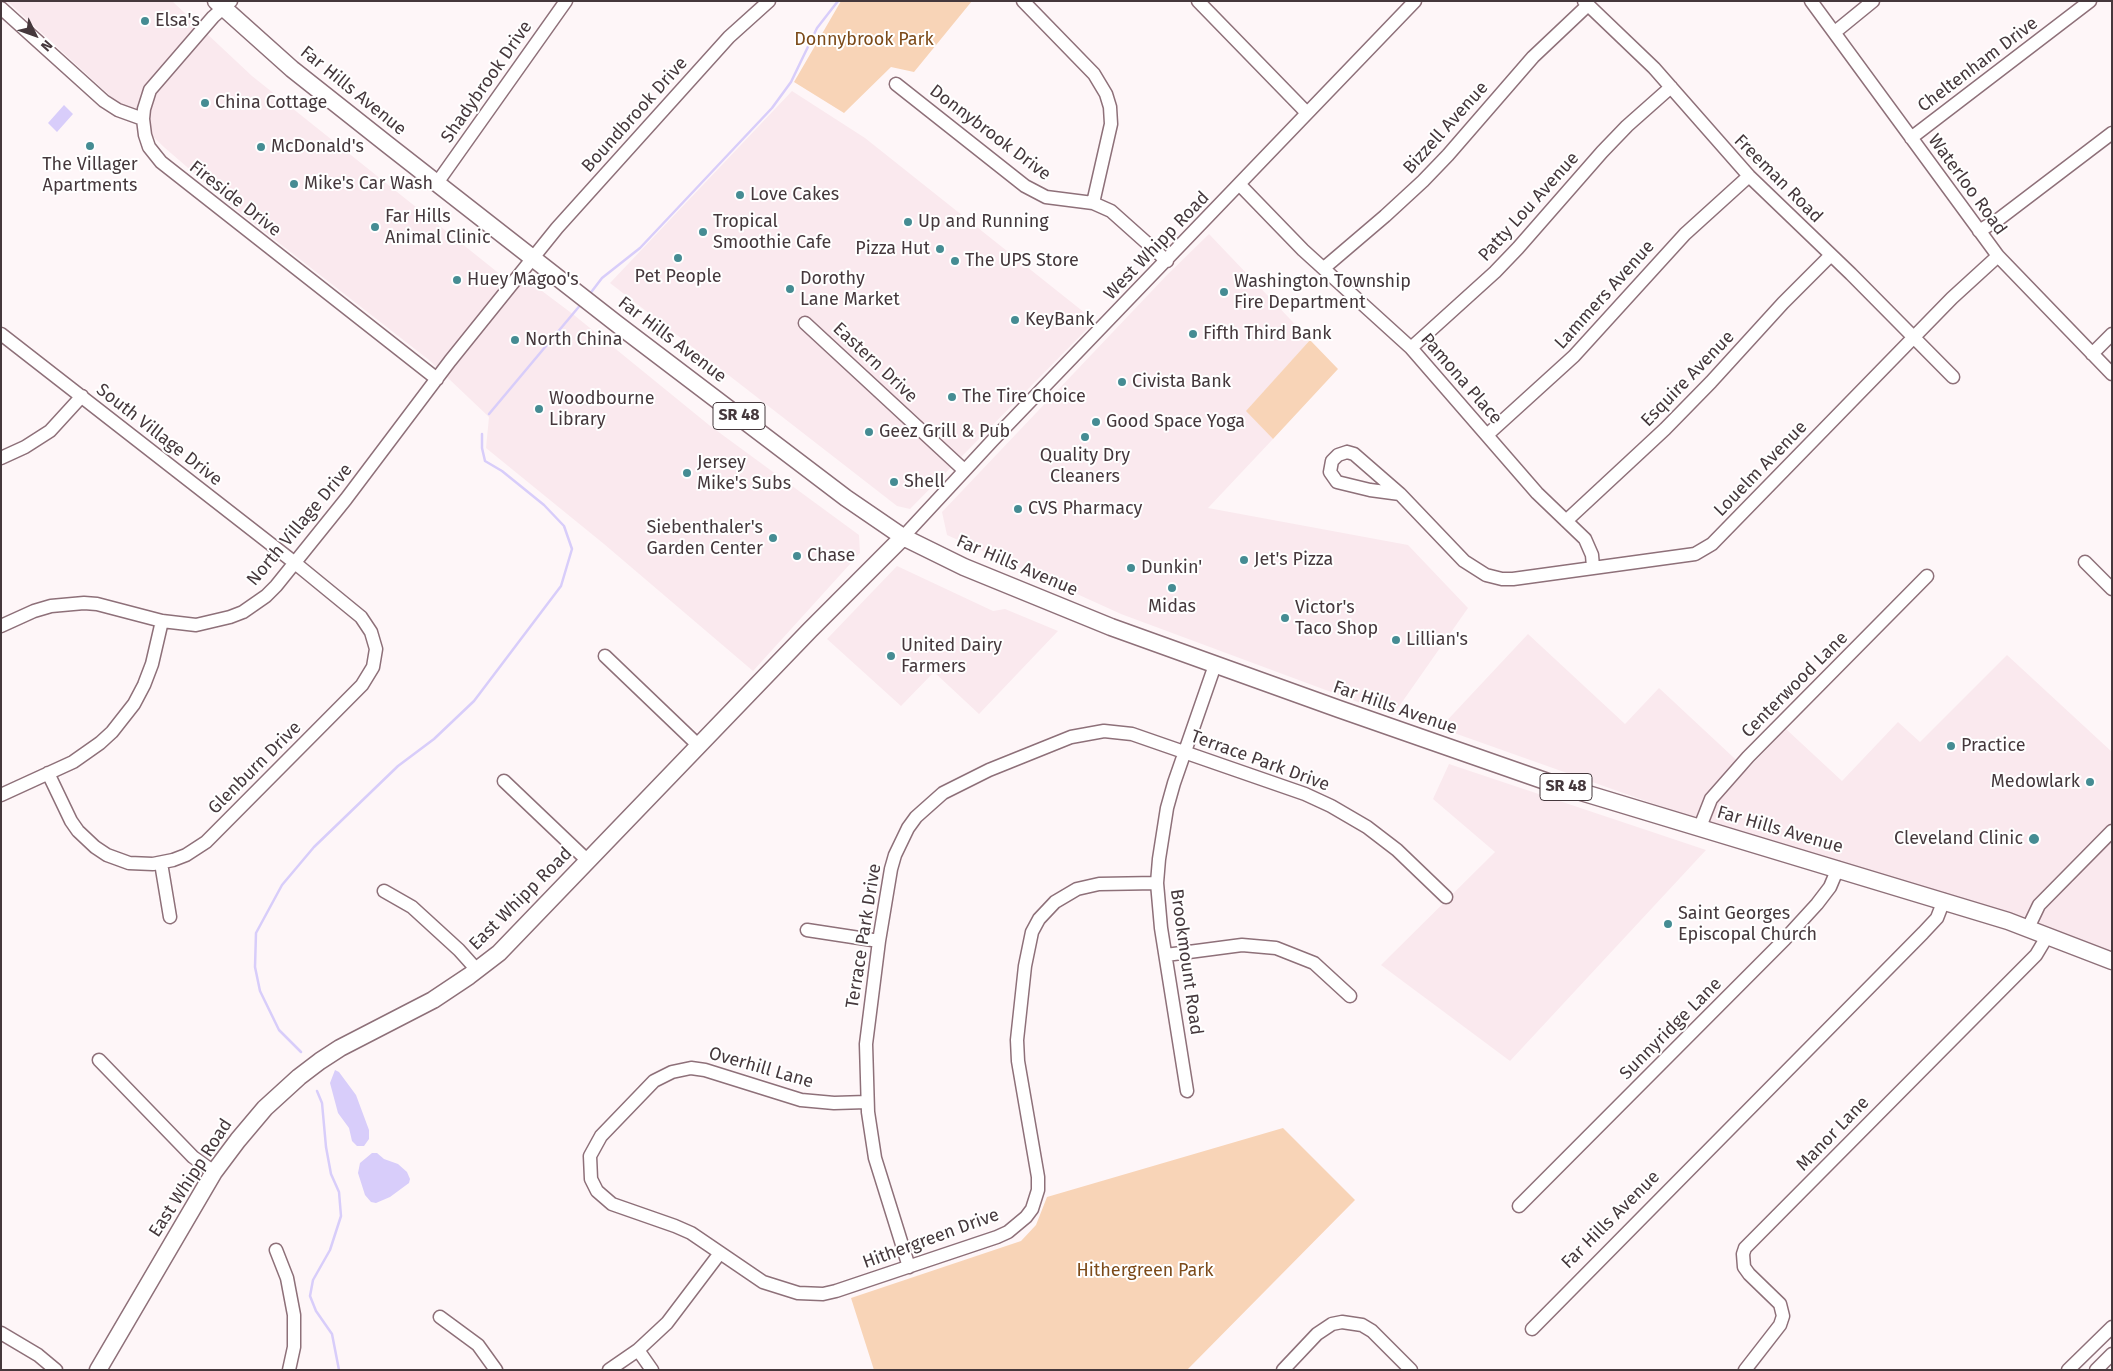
<!DOCTYPE html>
<html>
<head>
<meta charset="utf-8">
<style>
  body { margin:0 }
  #map { position:relative; width:2113px; height:1371px; overflow:hidden; background:#fef6f8; font-family:"Fira Sans",sans-serif }
  canvas { display:block }
  .frame { position:absolute; inset:0; border:2px solid #45383c; pointer-events:none }
  .north { position:absolute; left:10px; top:10px; width:50px; height:50px; -webkit-text-stroke:4px #fff; paint-order:stroke; rotate:132deg; font-size:14px; font-weight:700; line-height:20px; text-align:center; color:#45383c }
  .north::after { content:''; display:block; margin:auto; width:18px; height:22px; background:#45383c; clip-path:polygon(50% 0,100% 100%,50% 72%,0 100%) }
</style>
</head>
<body>
<div id="map">
<canvas width="2113" height="1371"></canvas>
<div class="frame"></div>
<div class="north">N</div>
</div>
<script>
const ctx = document.querySelector('canvas').getContext('2d');
ctx.lineJoin = 'round';
function fill(path, color) {
  ctx.fillStyle = color;
  ctx.fill(path, 'evenodd');
}
function poly(rows) {
  const path = new Path2D();
  for (const r of rows) {
    path.moveTo(r[0], r[1]);
    for (let i = 2; i < r.length; i += 2) path.lineTo(r[i], r[i + 1]);
  }
  return path;
}
function stroke(path, color, width, dash) {
  ctx.strokeStyle = color;
  ctx.lineWidth = width;
  ctx.lineCap = dash ? 'butt' : 'round';
  ctx.setLineDash(dash || []);
  ctx.stroke(path);
}
function write(font, color, halo, rows, align = 'center') {
  ctx.font = font + ' "Fira Sans",sans-serif';
  ctx.lineWidth = 4;
  ctx.setLineDash([]);
  ctx.textBaseline = 'middle';
  ctx.strokeStyle = halo;
  ctx.fillStyle = color;
  for (const [text, x, y, turn = 0] of rows) {
    ctx.save();
    ctx.translate(x, y);
    ctx.rotate((+turn || 0) * Math.PI / 180);
    ctx.textAlign = isNaN(turn) ? turn : align;
    if (halo) ctx.strokeText(text, 0, 0);
    ctx.fillText(text, 0, 0);
    ctx.restore();
  }
}
fill(poly([
  [7,1,172,1,252,76,501,275,534,285,574,315,709,425,859,535,860,553,753,671,604,544,486,448,489,417,429,360,238,211,165,148,119,104],
  [792,91,865,138,1095,321,910,509,897,506,610,283],
  [1209,234,1310,340,1247,411,1273,439,1208,508,1408,545,1468,608,1393,715,1121,614,947,535,942,512,1167,275],
  [897,566,993,611,1005,609,1058,631,979,714,934,672,901,706,827,639],
  [1528,634,1625,724,1659,688,1747,770,1786,729,1842,781,1898,722,1920,742,2007,655,2112,752,2112,960,1815,861,1440,728],
  [1449,764,1706,850,1510,1061,1381,965,1495,852,1433,799]
]), '#fae9ee');
fill(poly([
  [841,1,972,1,914,72,891,67,844,113,794,82],
  [1310,340,1338,369,1273,439,1246,411],
  [1283,1128,1355,1200,1187,1370,874,1370,851,1298,1021,1241,1036,1225,1047,1197]
]), '#f8d4b7');
fill(poly([
  [64,105,73,114,57,132,48,123],
  [335,1070,339,1072,356,1095,369,1130,369,1139,364,1146,357,1146,352,1141,349,1128,338,1113,330,1083],
  [372,1153,377,1153,384,1159,398,1164,407,1172,410,1179,409,1183,390,1197,376,1203,371,1202,365,1195,358,1173,360,1163]
]), '#d8cdfa');
stroke(poly([
  [589,295,602,278,640,248,772,108,791,82,817,28,838,1],
  [489,414,582,303],
  [301,1052,279,1030,260,991,255,967,256,933,282,885,314,847,398,766,434,739,474,701,561,586,572,549,564,526,544,505,502,471,485,461,482,448,482,434],
  [317,1091,322,1103,326,1147,331,1174,339,1192,341,1216,330,1250,313,1280,310,1296,316,1311,332,1334,339,1370]
]), '#d8cdfa', 2.5);
const minor = poly([
  [231,1,213,17,150,90,144,109,143,119,145,135,149,147,161,162,437,379],
  [1023,1,1094,74,1106,94,1110,107,1111,124,1093,203],
  [1198,1,1307,113],
  [1584,1,1654,68,1749,176,1851,274,1953,377],
  [1811,1,1998,256,2112,374],
  [1,8,104,101,118,110,143,119],
  [1835,32,1873,1],
  [896,84,1025,186,1046,197,1093,203,1111,211,1167,261],
  [1911,138,2090,1],
  [437,183,566,1],
  [1240,185,1303,250,1411,348,1537,493,1585,539,1592,555,1593,567],
  [1979,231,1999,219,2112,133],
  [1324,268,1385,216,1423,181,1448,155,1533,57,1588,5],
  [805,323,964,470],
  [1,334,295,563,361,617,371,632,376,649,373,667,362,685,206,842,186,855,173,860,153,864,129,863,107,855,95,847,78,831,71,821,48,773],
  [1411,348,1495,272,1518,248,1602,152,1627,126,1671,87],
  [2092,354,2112,334],
  [1487,435,1574,356,1685,234,1749,176],
  [1347,452,1354,454,1400,494,1370,490,1337,482,1330,472,1332,461,1338,455,1347,452],
  [1,458,25,447,50,431,82,396],
  [1400,494,1464,561,1486,575,1502,579,1513,579,1695,554,1712,544,1952,298,1998,256],
  [1566,521,1665,429,1711,382,1783,303,1831,255],
  [903,537,992,441,1415,1],
  [2085,562,2112,589],
  [1,626,34,611,51,606,84,603,97,604,162,621,196,625,230,617,243,612,266,596,276,586,346,499,450,361,557,228,729,37,769,1],
  [605,656,699,746],
  [504,781,588,861],
  [1,795,73,762,100,743,112,732,134,704,144,685,152,664,162,621],
  [1700,827,1711,799,1748,757,1927,576],
  [161,863,170,917],
  [384,891,412,907,459,950,477,970],
  [2028,928,2039,905,2112,831],
  [807,930,879,941],
  [1166,955,1242,945,1276,948,1314,963,1350,996],
  [99,1060,193,1157,214,1172],
  [1187,1091,1161,928,1157,883,1159,859,1167,808,1174,783,1215,665],
  [867,1102,834,1103,801,1100,705,1070,691,1068,672,1072,654,1081,601,1136,590,1156,591,1179,597,1191,612,1204,675,1226,691,1233,763,1282,798,1293,823,1294,836,1291,997,1237,1008,1232,1026,1217,1032,1209,1038,1190,1038,1177,1018,1061,1017,1040,1025,966,1032,932,1039,919,1055,902,1077,889,1099,884,1157,883],
  [1519,1206,1785,939,1817,904,1830,887,1838,868],
  [276,1250,287,1278,294,1315,294,1347,289,1370],
  [909,1267,875,1158,868,1112,866,1044,879,941,891,869,895,855,908,828,916,817,943,793,989,770,1071,737,1104,731,1132,734,1305,794,1331,806,1367,827,1397,850,1446,897],
  [440,1317,478,1345,496,1370],
  [1532,1329,1923,933,1937,918,1944,900],
  [1,1333,38,1355,56,1370],
  [638,1350,652,1370],
  [609,1370,638,1350,667,1323,720,1253],
  [1283,1370,1317,1334,1332,1324,1342,1322,1362,1325,1372,1331,1411,1370],
  [1745,1370,1780,1325,1783,1316,1780,1304,1749,1274,1744,1267,1743,1254,1745,1248,2036,955,2048,935],
  [2068,1370,2112,1327],
  [2096,1370,2112,1354]
]);
const major = poly([
  [216,1,292,69,388,145,617,324,846,498,903,537,964,567,1111,627,1339,709,1548,782,2008,921,2112,961],
  [98,1370,214,1172,238,1140,265,1108,299,1077,320,1061,340,1048,433,1000,469,976,499,953,810,630,903,537]
]);
stroke(minor, '#8e7079', 15);
stroke(major, '#8e7079', 19);
stroke(minor, '#fff', 12);
stroke(major, '#fff', 16);
for (const [x, y, r, color] of [
  [145,21,5,"#458c93"],
  [205,103,5,"#458c93"],
  [90,146,5,"#458c93"],
  [261,147,5,"#458c93"],
  [294,184,5,"#458c93"],
  [740,195,5,"#458c93"],
  [908,222,5,"#458c93"],
  [375,227,5,"#458c93"],
  [703,232,5,"#458c93"],
  [940,249,5,"#458c93"],
  [678,258,5,"#458c93"],
  [955,261,5,"#458c93"],
  [457,280,5,"#458c93"],
  [790,289,5,"#458c93"],
  [1224,292,5,"#458c93"],
  [1015,320,5,"#458c93"],
  [1193,334,5,"#458c93"],
  [515,340,5,"#458c93"],
  [1122,382,5,"#458c93"],
  [952,397,5,"#458c93"],
  [539,409,5,"#458c93"],
  [1096,422,5,"#458c93"],
  [869,432,5,"#458c93"],
  [1085,437,5,"#458c93"],
  [687,473,5,"#458c93"],
  [894,482,5,"#458c93"],
  [1018,509,5,"#458c93"],
  [773,538,5,"#458c93"],
  [797,556,5,"#458c93"],
  [1244,560,5,"#458c93"],
  [1131,568,5,"#458c93"],
  [1172,588,5,"#458c93"],
  [1285,618,5,"#458c93"],
  [1396,640,5,"#458c93"],
  [891,656,5,"#458c93"],
  [1951,746,5,"#458c93"],
  [2090,782,5,"#458c93"],
  [2034,839,6,"#458c93"],
  [1668,924,5,"#458c93"]
]) {
  const dot = new Path2D();
  dot.arc(x, y, r, 0, 2 * Math.PI);
  ctx.fillStyle = color;
  ctx.fill(dot);
  stroke(dot, '#fff', 2);
}
for (const [x, y, w] of [
  [739,416,52],
  [1566,787,52]
]) {
  const box = new Path2D();
  box.roundRect(x - w / 2, y - 13.5, w, 27, 4);
  ctx.fillStyle = '#fff';
  ctx.fill(box);
  stroke(box, '#45383c', 1);
}
write('bold 16px', '#45383c', null, [
  ["SR 48",739,416],
  ["SR 48",1566,787]
]);
write('18px', '#45383c', '#fff', [
  ["Elsa's",155,21],
  ["China Cottage",215,103],
  ["McDonald's",271,147],
  ["The Villager",90,165,"center"],
  ["Apartments",90,186,"center"],
  ["Mike's Car Wash",304,184],
  ["Love Cakes",750,195],
  ["Far Hills",385,217],
  ["Animal Clinic",385,238],
  ["Tropical",713,222],
  ["Smoothie Cafe",713,243],
  ["Up and Running",918,222],
  ["Pizza Hut",930,249,"right"],
  ["The UPS Store",965,261],
  ["Pet People",678,277,"center"],
  ["Dorothy",800,279],
  ["Lane Market",800,300],
  ["Huey Magoo's",467,280],
  ["Washington Township",1234,282],
  ["Fire Department",1234,303],
  ["KeyBank",1025,320],
  ["Fifth Third Bank",1203,334],
  ["North China",525,340],
  ["Civista Bank",1132,382],
  ["The Tire Choice",962,397],
  ["Woodbourne",549,399],
  ["Library",549,420],
  ["Good Space Yoga",1106,422],
  ["Geez Grill & Pub",879,432],
  ["Quality Dry",1085,456,"center"],
  ["Cleaners",1085,477,"center"],
  ["Jersey",697,463],
  ["Mike's Subs",697,484],
  ["Shell",904,482],
  ["CVS Pharmacy",1028,509],
  ["Siebenthaler's",763,528,"right"],
  ["Garden Center",763,549,"right"],
  ["Chase",807,556],
  ["Jet's Pizza",1254,560],
  ["Dunkin'",1141,568],
  ["Midas",1172,607,"center"],
  ["Victor's",1295,608],
  ["Taco Shop",1295,629],
  ["Lillian's",1406,640],
  ["United Dairy",901,646],
  ["Farmers",901,667],
  ["Practice",1961,746],
  ["Medowlark",2080,782,"right"],
  ["Cleveland Clinic",2023,839,"right"],
  ["Saint Georges",1678,914],
  ["Episcopal Church",1678,935]
], 'left');
write('18px', '#7c4a19', '#fff', [
  ["Donnybrook Park",864,40],
  ["Hithergreen Park",1145,1271]
]);
write('18px', '#45383c', '#fff', [
  ["Cheltenham Drive",1978,65,-37],
  ["Shadybrook Drive",487,82,-55],
  ["Far Hills Avenue",353,91,39],
  ["Boundbrook Drive",635,115,-48],
  ["Bizzell Avenue",1446,128,-48],
  ["Donnybrook Drive",990,133,37],
  ["Freeman Road",1778,179,45],
  ["Waterloo Road",1967,185,54],
  ["Fireside Drive",235,199,38],
  ["Patty Lou Avenue",1529,207,-48],
  ["West Whipp Road",1157,246,-46],
  ["Lammers Avenue",1605,295,-48],
  ["Far Hills Avenue",672,340,37],
  ["Eastern Drive",875,363,43],
  ["Pamona Place",1461,379,49],
  ["Esquire Avenue",1688,379,-46],
  ["South Village Drive",159,435,38],
  ["Louelm Avenue",1761,469,-46],
  ["North Village Drive",300,525,-50],
  ["Far Hills Avenue",1017,566,23],
  ["Centerwood Lane",1795,685,-45],
  ["Far Hills Avenue",1395,708,19],
  ["Terrace Park Drive",1260,761,20],
  ["Glenburn Drive",255,768,-45],
  ["Far Hills Avenue",1780,830,16],
  ["East Whipp Road",521,899,-45],
  ["Terrace Park Drive",864,936,-81],
  ["Brookmount Road",1186,962,82],
  ["Sunnyridge Lane",1671,1029,-45],
  ["Overhill Lane",761,1068,16],
  ["Manor Lane",1833,1134,-46],
  ["East Whipp Road",191,1178,-57],
  ["Far Hills Avenue",1611,1220,-45],
  ["Hithergreen Drive",931,1239,-20]
]);
</script>
</body>
</html>
